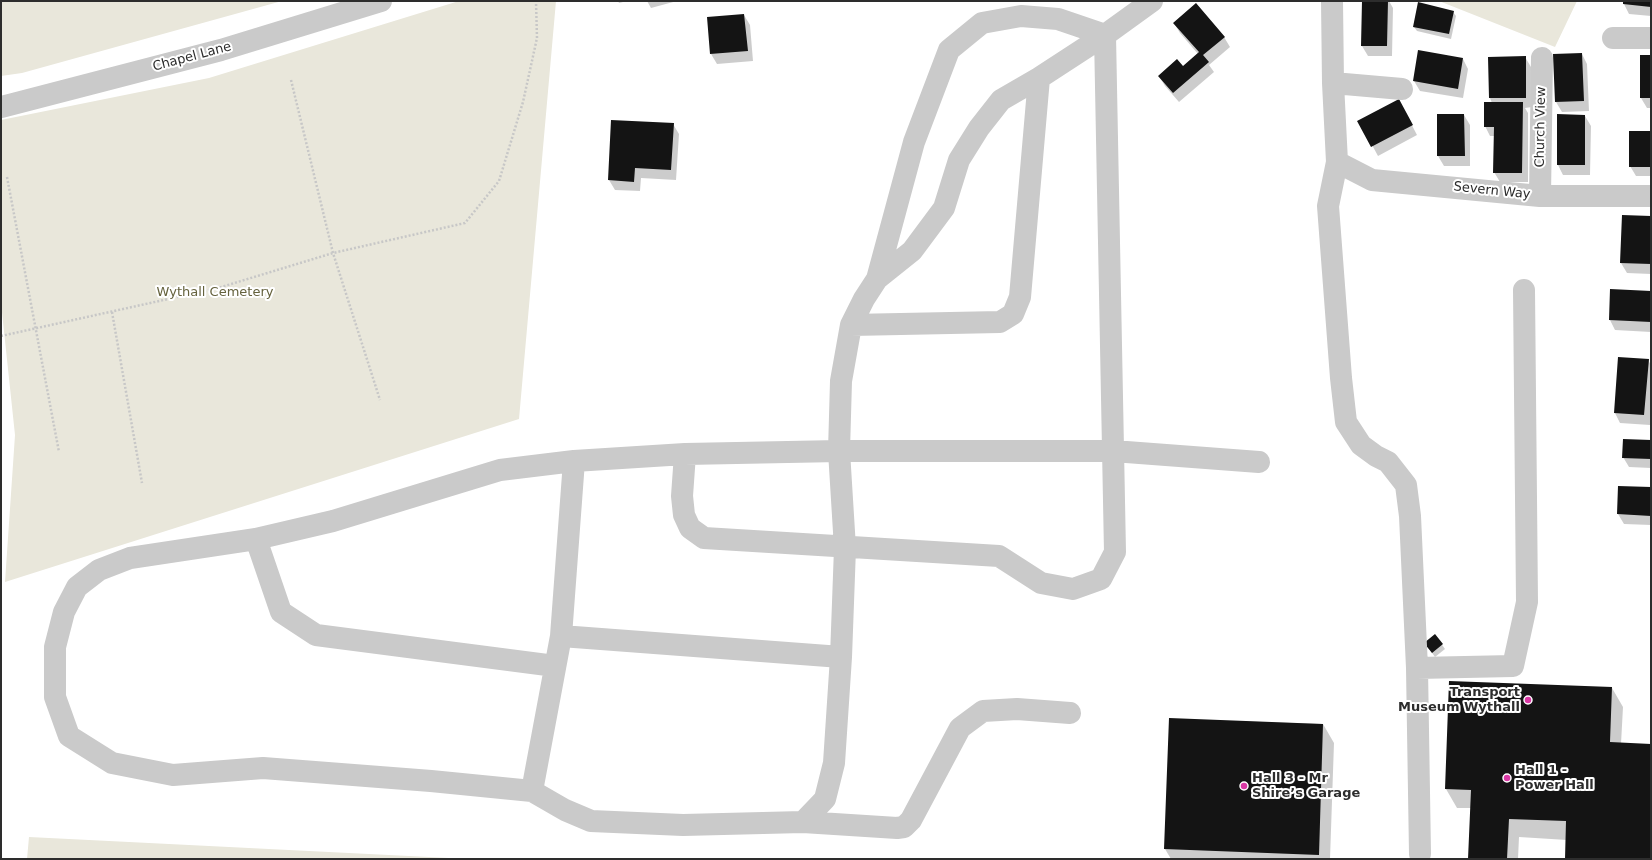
<!DOCTYPE html>
<html>
<head>
<meta charset="utf-8">
<style>
  body { margin:0 }
  #map { position:relative; width:1652px; height:860px; overflow:hidden; background:#fff; font-family:"DejaVu Sans",sans-serif }
  canvas { display:block }
  .frame { position:absolute; inset:0; border:2px solid #2d2d2d; pointer-events:none }
</style>
</head>
<body>
<div id="map">
<canvas width="1652" height="860"></canvas>
<div class="frame"></div>
</div>
<script>
const ctx = document.querySelector('canvas').getContext('2d');
ctx.lineJoin = 'round';
function fill(path, color) {
  ctx.fillStyle = color;
  ctx.fill(path, 'evenodd');
}
function poly(rows) {
  const path = new Path2D();
  for (const r of rows) {
    path.moveTo(r[0], r[1]);
    for (let i = 2; i < r.length; i += 2) path.lineTo(r[i], r[i + 1]);
  }
  return path;
}
function stroke(path, color, width, dash) {
  ctx.strokeStyle = color;
  ctx.lineWidth = width;
  ctx.lineCap = dash ? 'butt' : 'round';
  ctx.setLineDash(dash || []);
  ctx.stroke(path);
}
function write(font, color, halo, rows, align = 'center') {
  ctx.font = font + ' "DejaVu Sans",sans-serif';
  ctx.lineWidth = 4;
  ctx.setLineDash([]);
  ctx.textBaseline = 'middle';
  ctx.strokeStyle = halo;
  ctx.fillStyle = color;
  for (const [text, x, y, turn = 0] of rows) {
    ctx.save();
    ctx.translate(x, y);
    ctx.rotate((+turn || 0) * Math.PI / 180);
    ctx.textAlign = isNaN(turn) ? turn : align;
    if (halo) ctx.strokeText(text, 0, 0);
    ctx.fillText(text, 0, 0);
    ctx.restore();
  }
}
fill(poly([
  [1,1,282,1,22,73,1,76],
  [459,1,556,1,519,419,5,582,15,435,1,303,1,120,209,78],
  [1439,1,1577,1,1555,47],
  [29,837,469,859,27,859]
]), '#e9e7db');
fill(poly([
  [618,1,627,1,619,3],
  [647,1,677,1,651,8],
  [1363,1,1389,1,1393,8,1392,56,1368,56,1362,46],
  [1624,1,1651,1,1651,16,1629,14,1624,4],
  [1453,12,1456,16,1451,39,1417,31,1414,27],
  [744,15,750,25,753,61,717,64,711,54],
  [1174,23,1224,37,1230,47,1209,65,1214,72,1179,102,1165,86,1159,76,1183,67,1198,54,1180,33],
  [1582,54,1587,64,1589,111,1562,112,1556,102,1554,55],
  [1651,56,1651,108,1647,108,1641,98],
  [1525,57,1531,67,1532,107,1525,108,1528,113,1528,182,1500,182,1494,172,1495,136,1490,136,1485,126,1492,103,1490,98],
  [1463,59,1468,69,1463,98,1420,91,1414,81],
  [1404,110,1417,135,1378,156,1359,121],
  [1464,115,1470,125,1470,166,1444,166,1438,156],
  [1585,116,1591,126,1590,175,1563,175,1558,165],
  [673,124,679,134,676,180,641,178,640,191,615,190,609,180],
  [1651,132,1651,176,1636,176,1630,166],
  [1651,217,1651,274,1627,273,1621,263],
  [1651,292,1651,332,1615,330,1610,320],
  [1648,360,1651,365,1650,425,1620,423,1615,413],
  [1651,441,1651,468,1629,467,1623,457],
  [1651,488,1651,525,1624,524,1618,514],
  [1435,635,1445,649,1435,657,1425,643],
  [1612,688,1623,707,1621,744,1651,745,1651,859,1566,859,1567,840,1519,837,1518,859,1469,859,1471,808,1457,808,1446,789],
  [1170,719,1323,724,1334,743,1330,859,1171,859,1165,849]
]), '#0003');
fill(poly([
  [1362,1,1388,1,1387,46,1361,46],
  [1623,1,1651,1,1651,7,1623,4],
  [1418,2,1454,11,1449,34,1413,27],
  [1196,3,1225,37,1203,55,1209,62,1173,93,1158,76,1177,59,1183,66,1199,52,1173,23],
  [744,14,748,51,710,54,707,17],
  [1418,50,1463,58,1458,89,1413,81],
  [1582,53,1584,101,1555,102,1553,54],
  [1640,55,1651,55,1651,98,1640,98],
  [1526,56,1526,98,1489,98,1488,57],
  [1399,99,1413,125,1371,147,1357,121],
  [1484,102,1523,102,1522,173,1493,173,1494,127,1484,127],
  [1437,114,1464,114,1465,156,1437,156],
  [1557,114,1585,115,1585,165,1557,165],
  [611,120,674,123,671,170,635,168,634,182,608,180],
  [1629,131,1651,131,1651,167,1629,167],
  [1622,215,1651,216,1651,264,1620,263],
  [1610,289,1651,291,1651,322,1609,320],
  [1618,357,1649,359,1644,415,1614,413],
  [1623,439,1651,440,1651,459,1622,458],
  [1618,486,1651,487,1651,516,1617,514],
  [1435,634,1443,644,1432,653,1424,643],
  [1449,681,1612,687,1610,742,1651,744,1651,859,1565,859,1566,821,1509,819,1507,859,1468,859,1471,790,1445,789],
  [1169,718,1323,724,1319,855,1164,849]
]), '#141414');
stroke(poly([
  [291,80,333,253,380,400],
  [7,177,59,452],
  [112,312,142,483],
  [1,336,218,288,333,253,465,223,499,181,523,102,537,38,536,1]
]), '#c7c7c7', 2.5, [2, 2]);
stroke(poly([
  [1152,1,1105,35,1039,78,1001,100,979,128,959,160,944,208,912,251,877,279,864,299,851,325,841,381,839,451,845,548,841,657,834,763,825,799,803,822,683,825,591,821,565,810,532,791,431,781,263,768,173,775,112,763,69,736,55,697,55,647,64,612,77,587,99,570,130,558,256,539,333,521,500,470,574,461,685,454,839,451,1113,451,1259,462],
  [1332,1,1333,83,1337,162,1328,206,1341,378,1346,422,1361,445,1376,456,1388,462,1406,485,1410,516,1417,668,1420,854],
  [1613,38,1651,38],
  [1333,83,1402,89],
  [1,107,221,50,381,1],
  [1337,162,1372,180,1540,196,1651,196],
  [1540,196,1542,58],
  [877,279,914,142,949,50,982,23,1021,16,1058,19,1105,35],
  [851,325,1000,322,1013,314,1020,297,1039,78],
  [685,454,682,496,684,515,690,528,704,538,999,556,1041,583,1073,589,1101,579,1115,552,1105,35],
  [256,539,281,612,316,635,555,666],
  [561,636,841,657],
  [1417,668,1513,666,1527,602,1524,290],
  [532,791,561,636,574,461],
  [803,822,897,828,904,827,911,820,960,728,983,711,1017,709,1070,713]
]), '#cacaca', 22);
for (const [x, y, r, color] of [
  [1528,700,4,"#da38a5"],
  [1507,778,4,"#da38a5"],
  [1244,786,4,"#da38a5"]
]) {
  const dot = new Path2D();
  dot.arc(x, y, r, 0, 2 * Math.PI);
  ctx.fillStyle = color;
  ctx.fill(dot);
  stroke(dot, '#fff', 1.5);
}
write('13px', '#2d2d2d', '#fff', [
  ["Chapel Lane",192,57,-15],
  ["Church View",1541,127,-89],
  ["Severn Way",1492,191,6]
]);
write('13px', '#65623d', '#fff', [
  ["Wythall Cemetery",215,293]
]);
write('bold 13px', '#2d2d2d', '#fff', [
  ["Transport",1520,693,"right"],
  ["Museum Wythall",1520,708,"right"],
  ["Hall 1 -",1515,771],
  ["Power Hall",1515,786],
  ["Hall 3 - Mr",1252,779],
  ["Shire’s Garage",1252,794]
], 'left');
</script>
</body>
</html>
